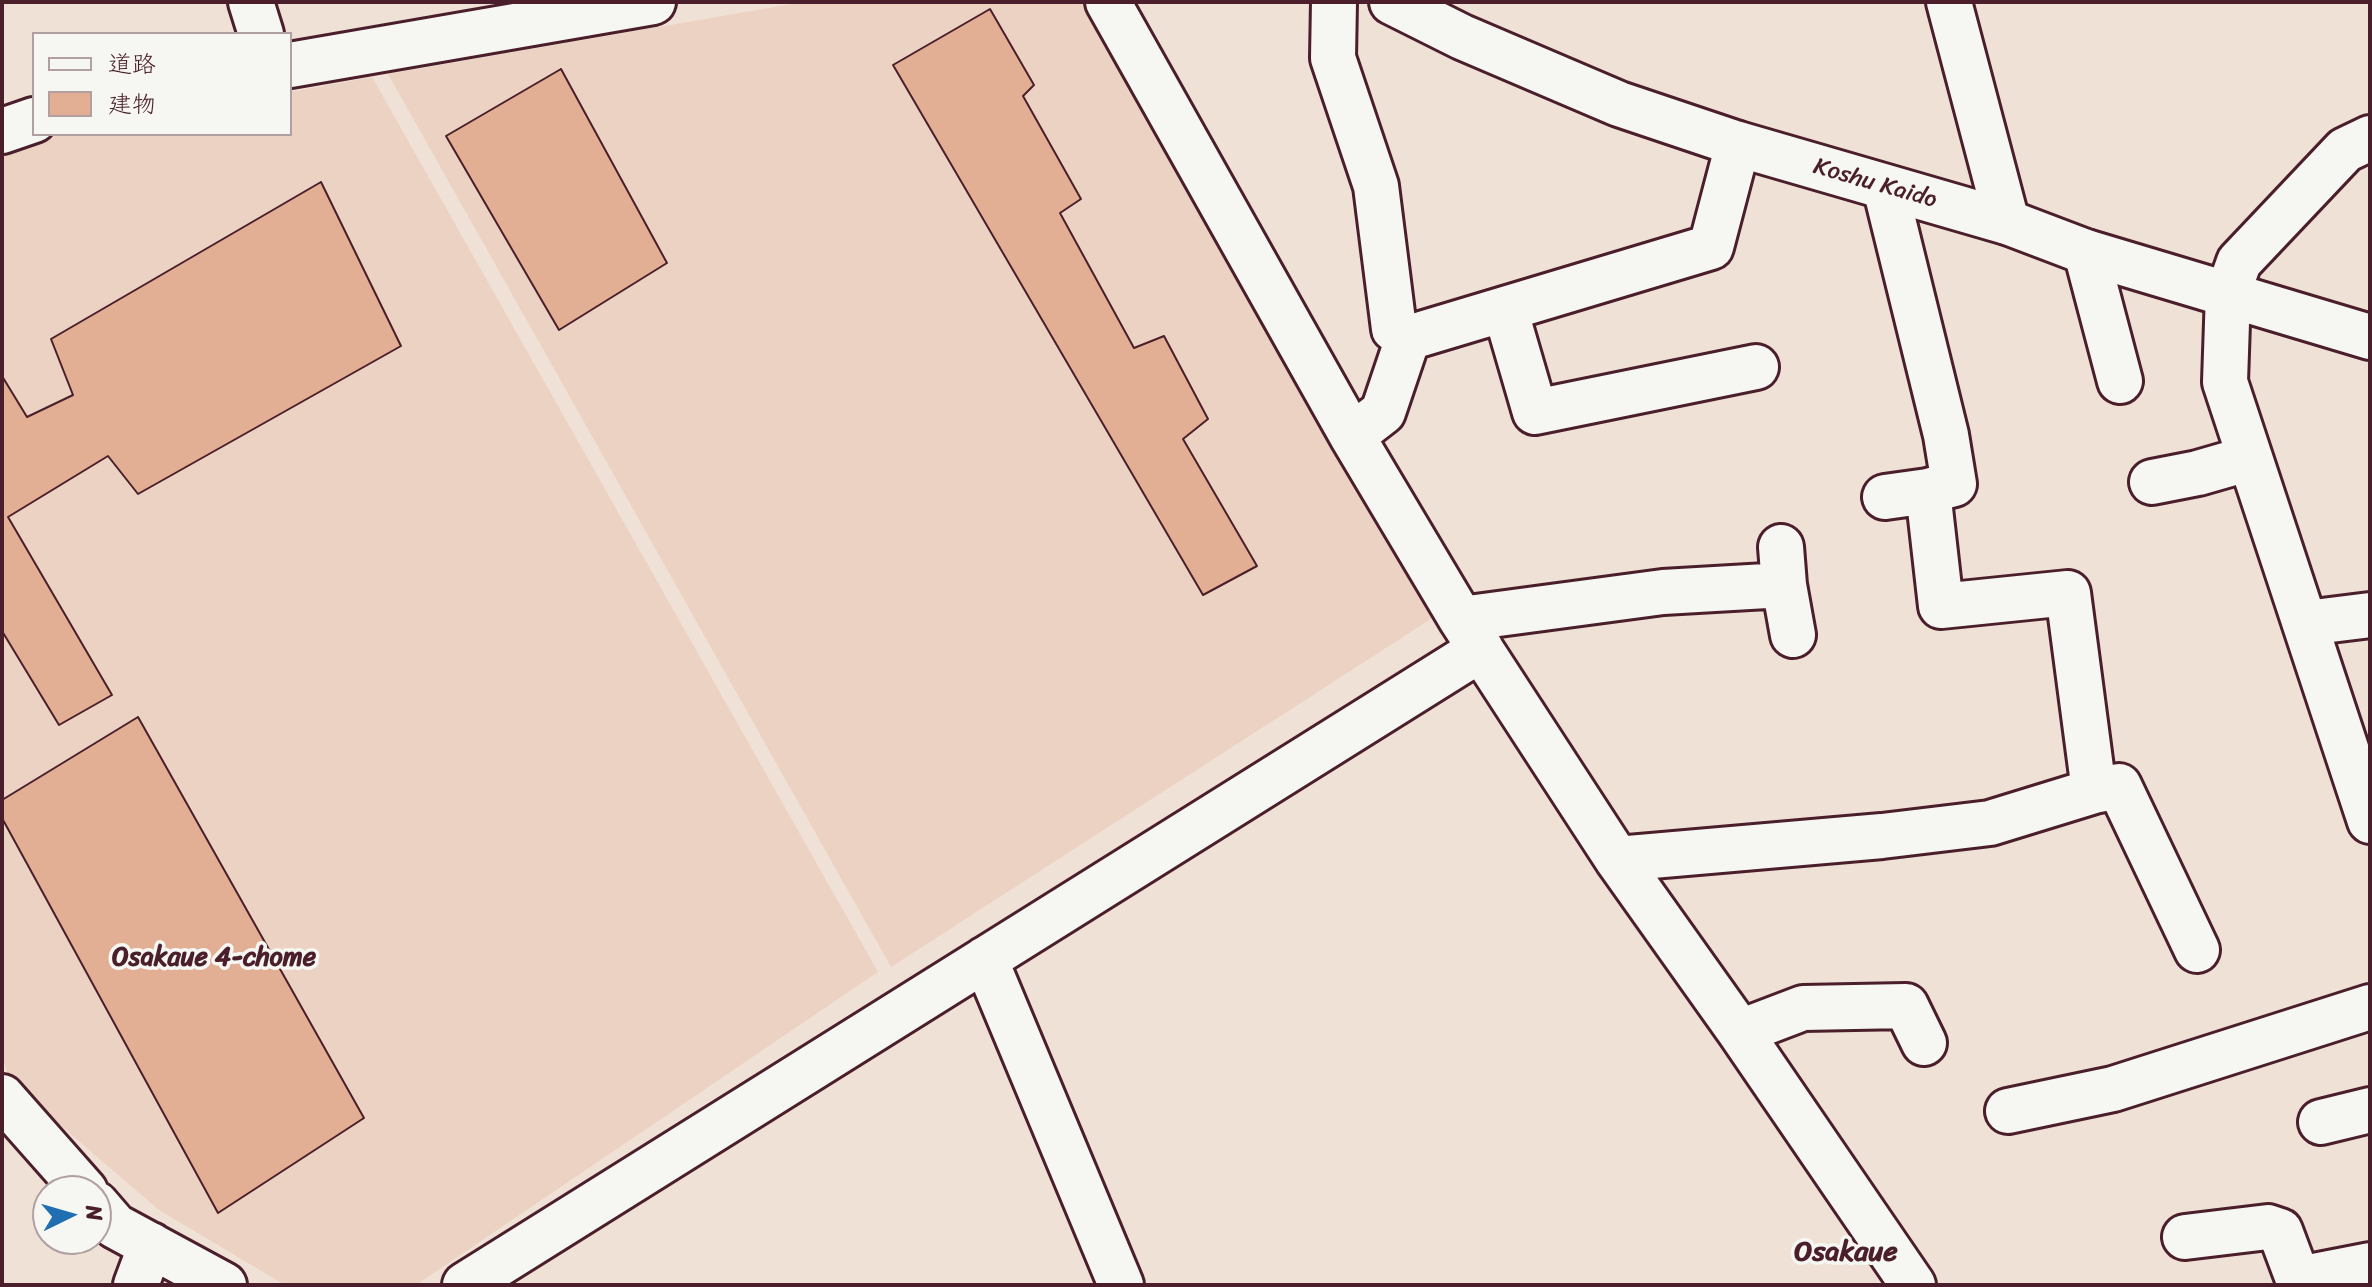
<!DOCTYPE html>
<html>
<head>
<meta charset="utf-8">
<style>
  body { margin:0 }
  #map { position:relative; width:2372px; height:1287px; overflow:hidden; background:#f0e1d6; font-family:Sriracha,"Klee One",sans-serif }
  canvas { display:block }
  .frame { position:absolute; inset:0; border:4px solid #4a1f2b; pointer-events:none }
  .legend { position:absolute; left:32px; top:32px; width:260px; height:104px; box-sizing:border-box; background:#f6f6f2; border:2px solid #b1a0a2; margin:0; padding:10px 14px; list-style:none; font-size:24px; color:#4a1f2b }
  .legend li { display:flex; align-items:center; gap:16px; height:40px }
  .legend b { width:40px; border:2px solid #b1a0a2 }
  .north { position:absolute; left:32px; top:1175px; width:80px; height:80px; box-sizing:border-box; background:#f6f6f2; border:2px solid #b1a0a2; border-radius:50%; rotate:85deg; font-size:22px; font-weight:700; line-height:32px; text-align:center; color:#4a1f2b }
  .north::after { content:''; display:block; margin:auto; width:28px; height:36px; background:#1f6fb2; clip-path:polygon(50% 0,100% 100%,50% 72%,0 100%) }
</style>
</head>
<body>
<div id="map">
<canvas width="2372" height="1287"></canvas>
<div class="frame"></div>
<ul class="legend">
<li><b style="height:10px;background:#f6f6f2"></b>道路</li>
<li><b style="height:22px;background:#e2af95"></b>建物</li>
</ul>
<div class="north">N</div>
</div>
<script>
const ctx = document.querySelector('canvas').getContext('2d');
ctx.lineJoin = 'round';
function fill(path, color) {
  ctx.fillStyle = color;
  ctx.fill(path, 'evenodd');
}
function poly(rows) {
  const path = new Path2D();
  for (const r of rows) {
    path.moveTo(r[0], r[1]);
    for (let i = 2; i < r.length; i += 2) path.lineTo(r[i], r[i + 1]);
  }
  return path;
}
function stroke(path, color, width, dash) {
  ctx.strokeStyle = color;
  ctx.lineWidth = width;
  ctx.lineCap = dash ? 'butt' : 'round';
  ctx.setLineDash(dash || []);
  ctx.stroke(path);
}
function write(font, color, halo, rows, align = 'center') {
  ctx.font = font + ' Sriracha,sans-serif';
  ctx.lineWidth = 7;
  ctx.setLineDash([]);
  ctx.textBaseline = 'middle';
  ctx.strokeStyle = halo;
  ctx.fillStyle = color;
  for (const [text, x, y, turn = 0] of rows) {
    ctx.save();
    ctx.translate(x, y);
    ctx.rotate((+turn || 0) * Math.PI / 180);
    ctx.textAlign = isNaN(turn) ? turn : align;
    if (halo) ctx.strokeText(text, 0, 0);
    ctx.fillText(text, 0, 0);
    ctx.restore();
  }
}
fill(poly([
  [803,2,1091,2,1434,617,891,967,388,74],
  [372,77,878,972,416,1285,285,1285,159,1210,10,1082,2,1054,2,151,31,140,62,134,290,134,290,92]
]), '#ecd2c2');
const building = poly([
  [990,9,1034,85,1023,96,1081,199,1060,213,1134,348,1164,336,1208,419,1183,439,1257,566,1203,595,893,65,990,9],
  [561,69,667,263,559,330,446,136,561,69],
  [321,182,401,346,138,494,108,456,8,517,112,695,59,725,2,631,2,376,27,417,73,395,51,339,321,182],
  [138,717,364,1118,218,1213,2,818,2,800,138,717]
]);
fill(building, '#e2af95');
stroke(building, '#4a1f2b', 2);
const minor = poly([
  [251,2,261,34],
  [1108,2,1352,436,1461,619,1617,859,1740,1032,1913,1285],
  [1334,2,1333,58,1376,186,1394,329,1408,338],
  [1949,2,2007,222],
  [290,65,653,2],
  [2,131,34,120],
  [2370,138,2345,150,2239,262,2228,293,2225,382,2370,821],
  [1885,187,1946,435,1954,484,1928,491,1941,606,2068,593,2094,791],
  [2086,252,2120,381],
  [1505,309,1535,412,1756,367],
  [1352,436,1383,412,1408,338,1711,247,1738,144],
  [2152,482,2198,473,2250,458],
  [1885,497,1928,491],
  [1781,547,1784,585,1793,635],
  [1461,619,1663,592,1784,585],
  [2306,623,2370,615],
  [1617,859,1882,836,1990,823,2094,791,2119,786,2197,950],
  [985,959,1121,1285],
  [1740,1032,1803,1008,1906,1006,1924,1043],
  [2,1097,85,1191],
  [2008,1111,2113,1089,2370,1007],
  [2321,1122,2370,1110],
  [96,1204,115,1226,224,1285],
  [2185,1237,2268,1227,2280,1231,2298,1279],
  [136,1285,151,1245],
  [465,1285,1481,649],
  [2298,1285,2298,1279,2370,1265]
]);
const major = poly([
  [1392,2,1462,37,1619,104,1738,144,2007,222,2086,252,2370,337]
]);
stroke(minor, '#4a1f2b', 50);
stroke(major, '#4a1f2b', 50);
stroke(minor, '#f6f6f2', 44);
stroke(major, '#f6f6f2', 44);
write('24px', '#4a1f2b', '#f6f6f2', [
  ["Koshu Kaido",1875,184,16]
]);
write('bold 26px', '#4a1f2b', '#f6f6f2', [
  ["Osakaue 4-chome",214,958]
]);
write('bold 28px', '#4a1f2b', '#f6f6f2', [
  ["Osakaue",1846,1253]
]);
</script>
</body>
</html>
